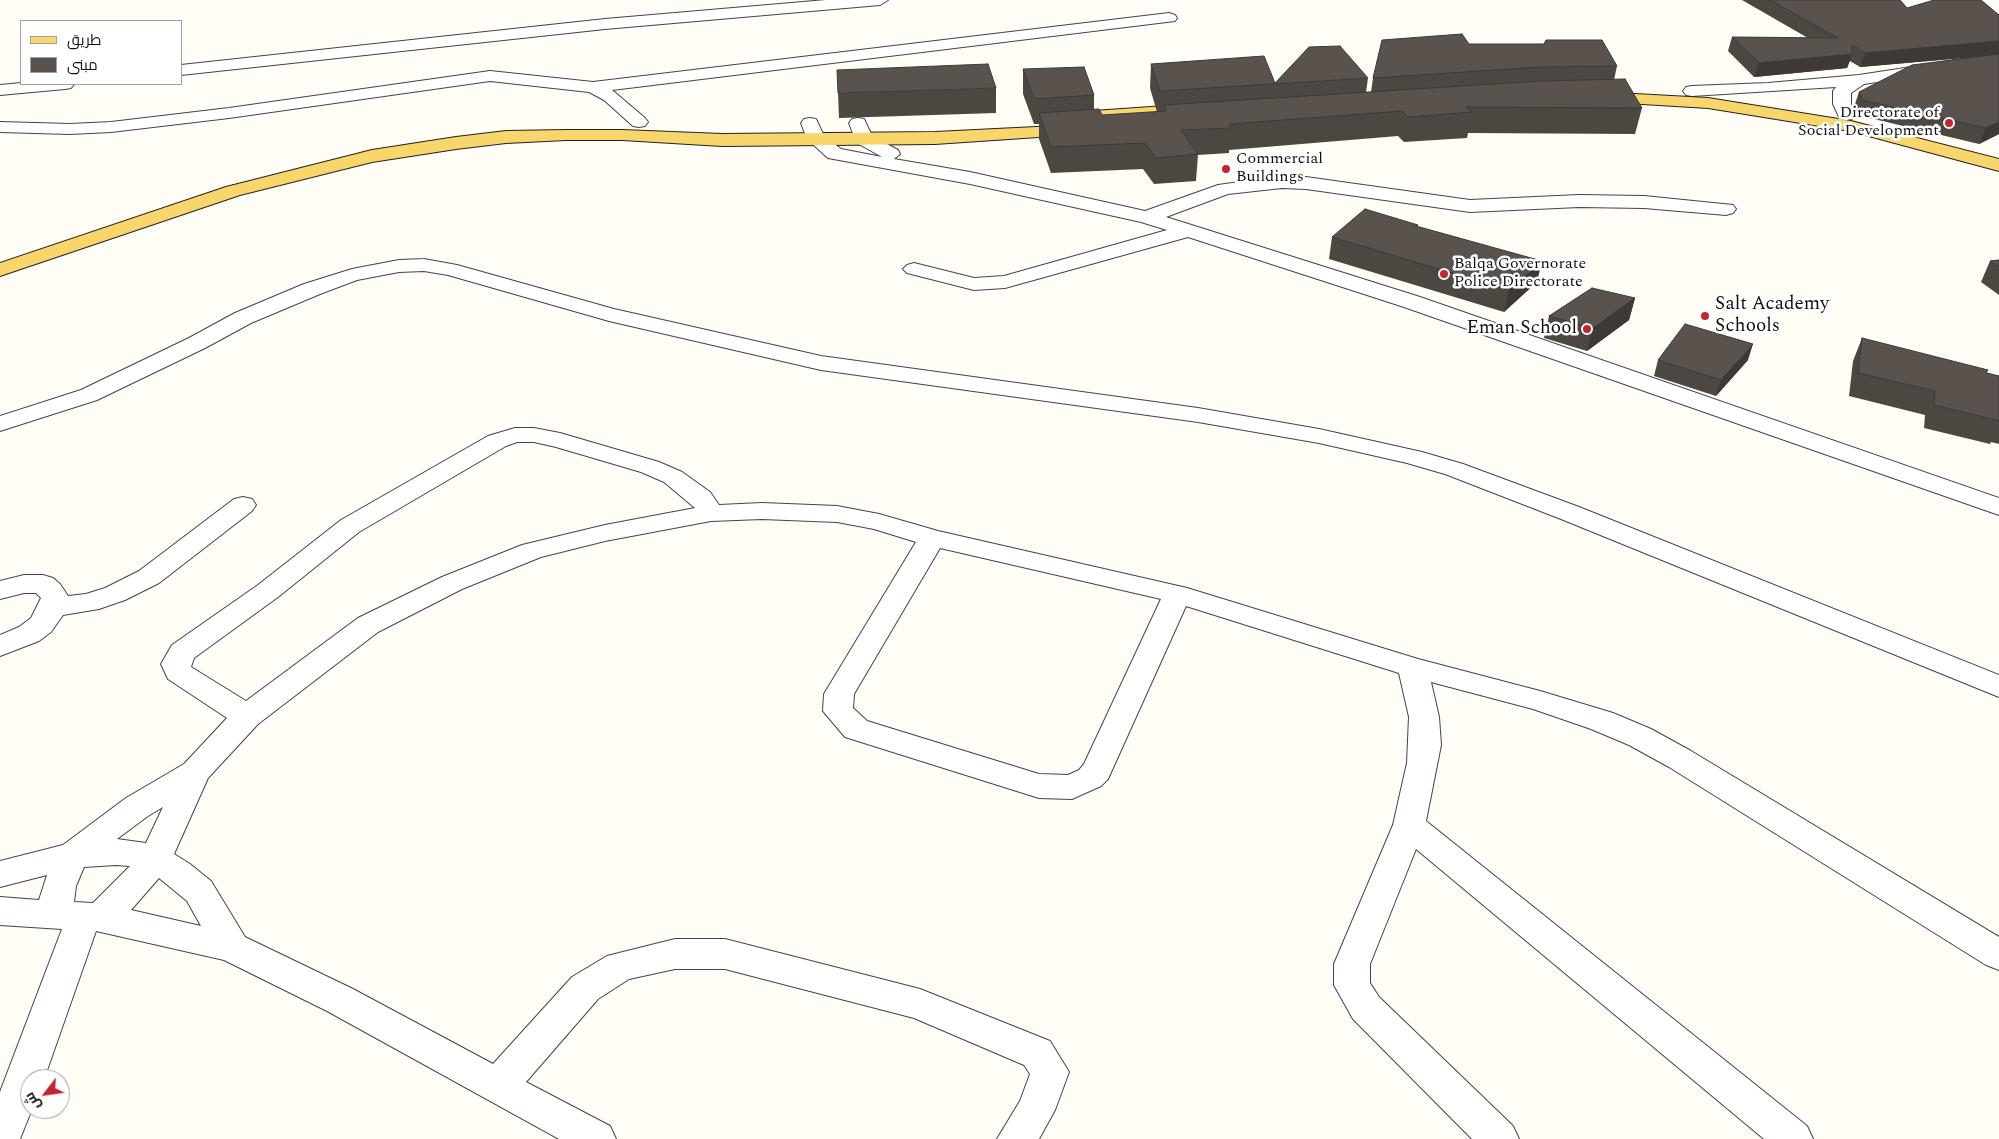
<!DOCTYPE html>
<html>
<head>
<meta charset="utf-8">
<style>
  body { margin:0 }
  #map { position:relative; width:1999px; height:1139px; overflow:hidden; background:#fffdf5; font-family:Spectral,Cairo,serif }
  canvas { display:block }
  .legend { position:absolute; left:20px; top:20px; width:162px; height:65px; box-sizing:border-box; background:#fff; border:1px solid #a0a0a0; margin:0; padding:6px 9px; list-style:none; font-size:15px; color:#111 }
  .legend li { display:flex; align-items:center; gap:10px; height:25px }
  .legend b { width:25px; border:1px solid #a0a0a0 }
  .north { position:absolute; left:20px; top:1069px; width:50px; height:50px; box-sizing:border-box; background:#fff; border:1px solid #a0a0a0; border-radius:50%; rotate:240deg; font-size:14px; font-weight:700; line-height:20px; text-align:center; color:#111 }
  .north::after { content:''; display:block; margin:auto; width:18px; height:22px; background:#c4262e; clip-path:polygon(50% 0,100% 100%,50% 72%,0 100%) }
</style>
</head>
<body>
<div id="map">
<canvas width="1999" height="1139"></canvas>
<ul class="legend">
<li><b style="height:6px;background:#f9d66b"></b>طريق</li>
<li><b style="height:14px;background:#5a524d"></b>مبنى</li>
</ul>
<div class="north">ش</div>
</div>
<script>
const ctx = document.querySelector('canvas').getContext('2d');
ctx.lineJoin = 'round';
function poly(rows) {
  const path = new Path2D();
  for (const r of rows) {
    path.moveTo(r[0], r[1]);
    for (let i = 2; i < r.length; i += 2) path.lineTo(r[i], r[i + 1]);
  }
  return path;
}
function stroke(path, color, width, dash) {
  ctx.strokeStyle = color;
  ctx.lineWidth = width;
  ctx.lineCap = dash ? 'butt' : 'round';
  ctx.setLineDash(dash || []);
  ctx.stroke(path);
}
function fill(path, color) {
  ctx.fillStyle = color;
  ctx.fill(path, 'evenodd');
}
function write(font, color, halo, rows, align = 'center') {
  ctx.font = font + ' Spectral,serif';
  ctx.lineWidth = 5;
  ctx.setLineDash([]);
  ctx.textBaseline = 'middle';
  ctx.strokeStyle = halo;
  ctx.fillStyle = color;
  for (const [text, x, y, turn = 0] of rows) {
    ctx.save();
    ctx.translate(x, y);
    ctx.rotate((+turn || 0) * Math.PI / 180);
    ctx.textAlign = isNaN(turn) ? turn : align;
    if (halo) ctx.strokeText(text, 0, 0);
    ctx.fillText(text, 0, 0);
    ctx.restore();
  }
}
const minor = poly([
  [826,0,888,0,880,5,605,29,181,75,181,65,605,19,826,0],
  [1169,13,1175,15,1177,18,1175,21,612,90,645,118,648,122,645,126,639,127,633,126,604,100,589,92,490,81,229,118,111,132,70,134,0,132,0,122,70,124,111,122,229,108,490,71,593,82,1169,13],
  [1999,56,1999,66,1970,68,1864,84,1851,93,1851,104,1855,115,1852,119,1846,120,1840,119,1833,104,1833,91,1836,87,1692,96,1686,95,1683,91,1686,87,1692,86,1768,83,1859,75,1970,58,1999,56],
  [21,83,21,84,74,84,71,88,65,89,0,95,0,85,21,83],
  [810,118,816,119,824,136,841,149,882,157,857,143,855,139,849,123,852,119,858,118,864,119,872,136,898,150,900,154,894,159,970,172,1145,211,1218,185,1282,176,1306,177,1470,200,1579,195,1644,196,1733,205,1736,209,1733,213,1726,215,1644,208,1579,207,1470,212,1306,189,1282,188,1228,194,1166,217,1420,297,1999,498,1999,515,1404,307,1188,237,1005,288,974,290,907,273,903,269,907,265,914,263,974,278,1004,276,1167,230,1141,222,970,184,828,158,807,139,801,123,804,119,810,118],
  [424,259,457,265,614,309,821,356,1198,408,1319,429,1422,452,1463,464,1579,507,1999,675,1999,697,1561,519,1445,474,1407,463,1319,443,1198,422,821,370,609,321,448,275,424,271,399,272,357,280,320,294,251,323,205,348,97,400,0,431,0,416,81,390,189,338,235,313,304,284,352,269,399,260,424,259],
  [515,428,534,428,560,433,659,462,682,472,710,492,719,505,762,503,837,506,879,514,938,531,1187,588,1418,659,1540,691,1613,713,1651,729,1691,751,1999,937,1999,970,1986,965,1669,767,1629,745,1591,729,1533,709,1431,682,1439,717,1441,745,1426,821,1807,1126,1813,1139,1764,1139,1416,849,1370,964,1370,983,1379,997,1513,1126,1519,1139,1472,1139,1353,1019,1334,985,1334,964,1393,825,1407,763,1409,717,1399,673,1186,606,1108,779,1101,786,1072,799,1039,798,845,737,823,711,824,694,916,542,874,529,837,522,762,519,711,521,605,541,541,557,462,589,378,632,258,724,208,778,174,854,190,864,211,881,245,937,353,989,493,1064,572,977,607,956,675,939,725,939,920,989,1050,1041,1069,1072,1055,1110,1039,1139,997,1139,1020,1101,1030,1074,1024,1065,914,1018,725,969,675,969,629,979,598,999,526,1082,610,1126,616,1139,559,1139,327,1011,224,960,96,931,44,1079,30,1079,32,1109,20,1139,0,1139,0,1092,62,929,0,925,0,897,39,900,47,875,0,887,0,861,63,845,126,798,184,764,227,718,168,679,161,664,172,645,258,585,341,520,488,436,515,428],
  [517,442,534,442,556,447,641,472,664,482,695,508,605,525,522,545,442,577,358,618,246,701,191,667,194,658,278,597,359,532,506,446,517,442],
  [940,548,1161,599,1084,764,1079,770,1068,775,1039,774,867,721,853,708,854,694,940,548],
  [163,807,146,843,117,839,148,816,163,807],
  [116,865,130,866,93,903,74,902,76,886,84,867,116,865],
  [159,878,187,901,201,926,131,910,159,878],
  [243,497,252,499,256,505,252,511,159,583,125,600,99,609,63,615,51,632,39,641,0,656,0,635,19,627,31,618,41,598,36,593,24,593,0,599,0,581,24,575,43,575,53,578,60,584,68,596,86,594,105,588,139,571,234,499,243,497]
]);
const major = poly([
  [1599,92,1708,98,1851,121,1999,159,1999,171,1850,131,1708,108,1593,101,1590,97,1593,93,1599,92],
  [1194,104,1200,105,1203,109,1200,113,1064,123,1058,122,1055,118,1058,114,1064,113,1194,104],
  [1077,125,1083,126,1086,130,1083,134,935,144,722,146,622,140,566,140,506,143,456,149,372,162,240,195,0,276,0,263,226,187,372,150,456,137,506,131,566,130,622,130,722,134,935,132,1077,125]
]);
stroke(minor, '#444', 2);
stroke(major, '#222', 2);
fill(minor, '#fff');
fill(major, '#f9d66b');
fill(poly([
  [1742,0,1900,0,1907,8,1999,15,1999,134,1979,144,1857,115,1854,107,1859,92,1984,56,1860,67,1850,61,1847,68,1754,77,1728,51,1732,37,1808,38],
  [1469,44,1617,66,1614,80,1642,108,1635,134,1468,133,1467,138,1404,142,1398,136,1229,150,1229,153,1198,155,1196,181,1154,184,1143,169,1051,173,1039,139,1039,124,1034,124,1023,94,1023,69,1094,95,1094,110,1102,115,1157,112,1150,88,1151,64,1275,83,1368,78,1366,92,1371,92,1373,78],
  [996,88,996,113,839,118,838,93],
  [1418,225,1417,227,1537,282,1504,312,1329,259,1332,237],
  [1999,260,1999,295,1981,282,1990,261],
  [1635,298,1629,320,1587,351,1544,338,1549,316],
  [1862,338,1999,376,1999,444,1991,442,1990,444,1924,428,1925,415,1849,396,1853,361],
  [1658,360,1748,360,1716,396,1654,376]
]), '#4d4742');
fill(poly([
  [1999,41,1999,55,1860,67,1865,53],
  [1852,54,1847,68,1754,77,1759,63],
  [1999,122,1999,134,1979,144,1986,128],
  [1542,261,1537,282,1504,312,1509,290],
  [1635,298,1629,320,1587,351,1593,328],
  [1753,344,1748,360,1716,396,1721,380]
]), '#3f3936');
const building = poly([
  [1770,0,1900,0,1907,8,1934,0,1981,0,1999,15,1999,41,1865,53,1852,45,1852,54,1759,63,1732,37,1838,38,1770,0],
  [1462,34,1469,44,1544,44,1546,40,1602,40,1617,66,1540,67,1373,78,1382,40,1462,34],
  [1340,46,1368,78,1160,91,1151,64,1264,56,1275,83,1309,47,1340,46],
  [1999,54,1999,122,1986,128,1862,100,1859,92,1912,65,1999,54],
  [988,64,996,88,838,93,837,70,988,64],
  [1084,67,1094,95,1034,99,1023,69,1084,67],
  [1625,79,1642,108,1466,107,1472,112,1408,117,1402,111,1230,124,1231,128,1181,130,1198,154,1156,158,1145,143,1051,147,1039,113,1099,109,1102,115,1166,111,1164,105,1541,81,1625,79],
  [1365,209,1418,225,1416,226,1542,261,1509,290,1332,237,1365,209],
  [1999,260,1999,267,1990,261,1999,260],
  [1592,288,1635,298,1593,328,1549,316,1592,288],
  [1685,324,1753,344,1721,380,1658,360,1685,324],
  [1862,338,1988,370,1986,373,1999,376,1999,421,1934,405,1935,391,1858,373,1862,338]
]);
fill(building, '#5a524d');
stroke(building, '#3f3936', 1);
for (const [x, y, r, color] of [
  [1949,123,5,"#c4262e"],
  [1226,169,5,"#c4262e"],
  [1444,274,5,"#c4262e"],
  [1705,316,5,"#c4262e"],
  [1587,329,5,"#c4262e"]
]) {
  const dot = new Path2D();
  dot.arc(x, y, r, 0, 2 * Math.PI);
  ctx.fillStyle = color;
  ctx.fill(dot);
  stroke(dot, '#fff', 2);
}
write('16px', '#111', '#fff', [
  ["Directorate of",1939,114,"right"],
  ["Social Development",1939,132,"right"],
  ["Commercial",1236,160],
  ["Buildings",1236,178],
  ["Balqa Governorate",1454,265],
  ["Police Directorate",1454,283]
], 'left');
write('19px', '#111', '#fff', [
  ["Salt Academy",1715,305],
  ["Schools",1715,327],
  ["Eman School",1577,329,"right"]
], 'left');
</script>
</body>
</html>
